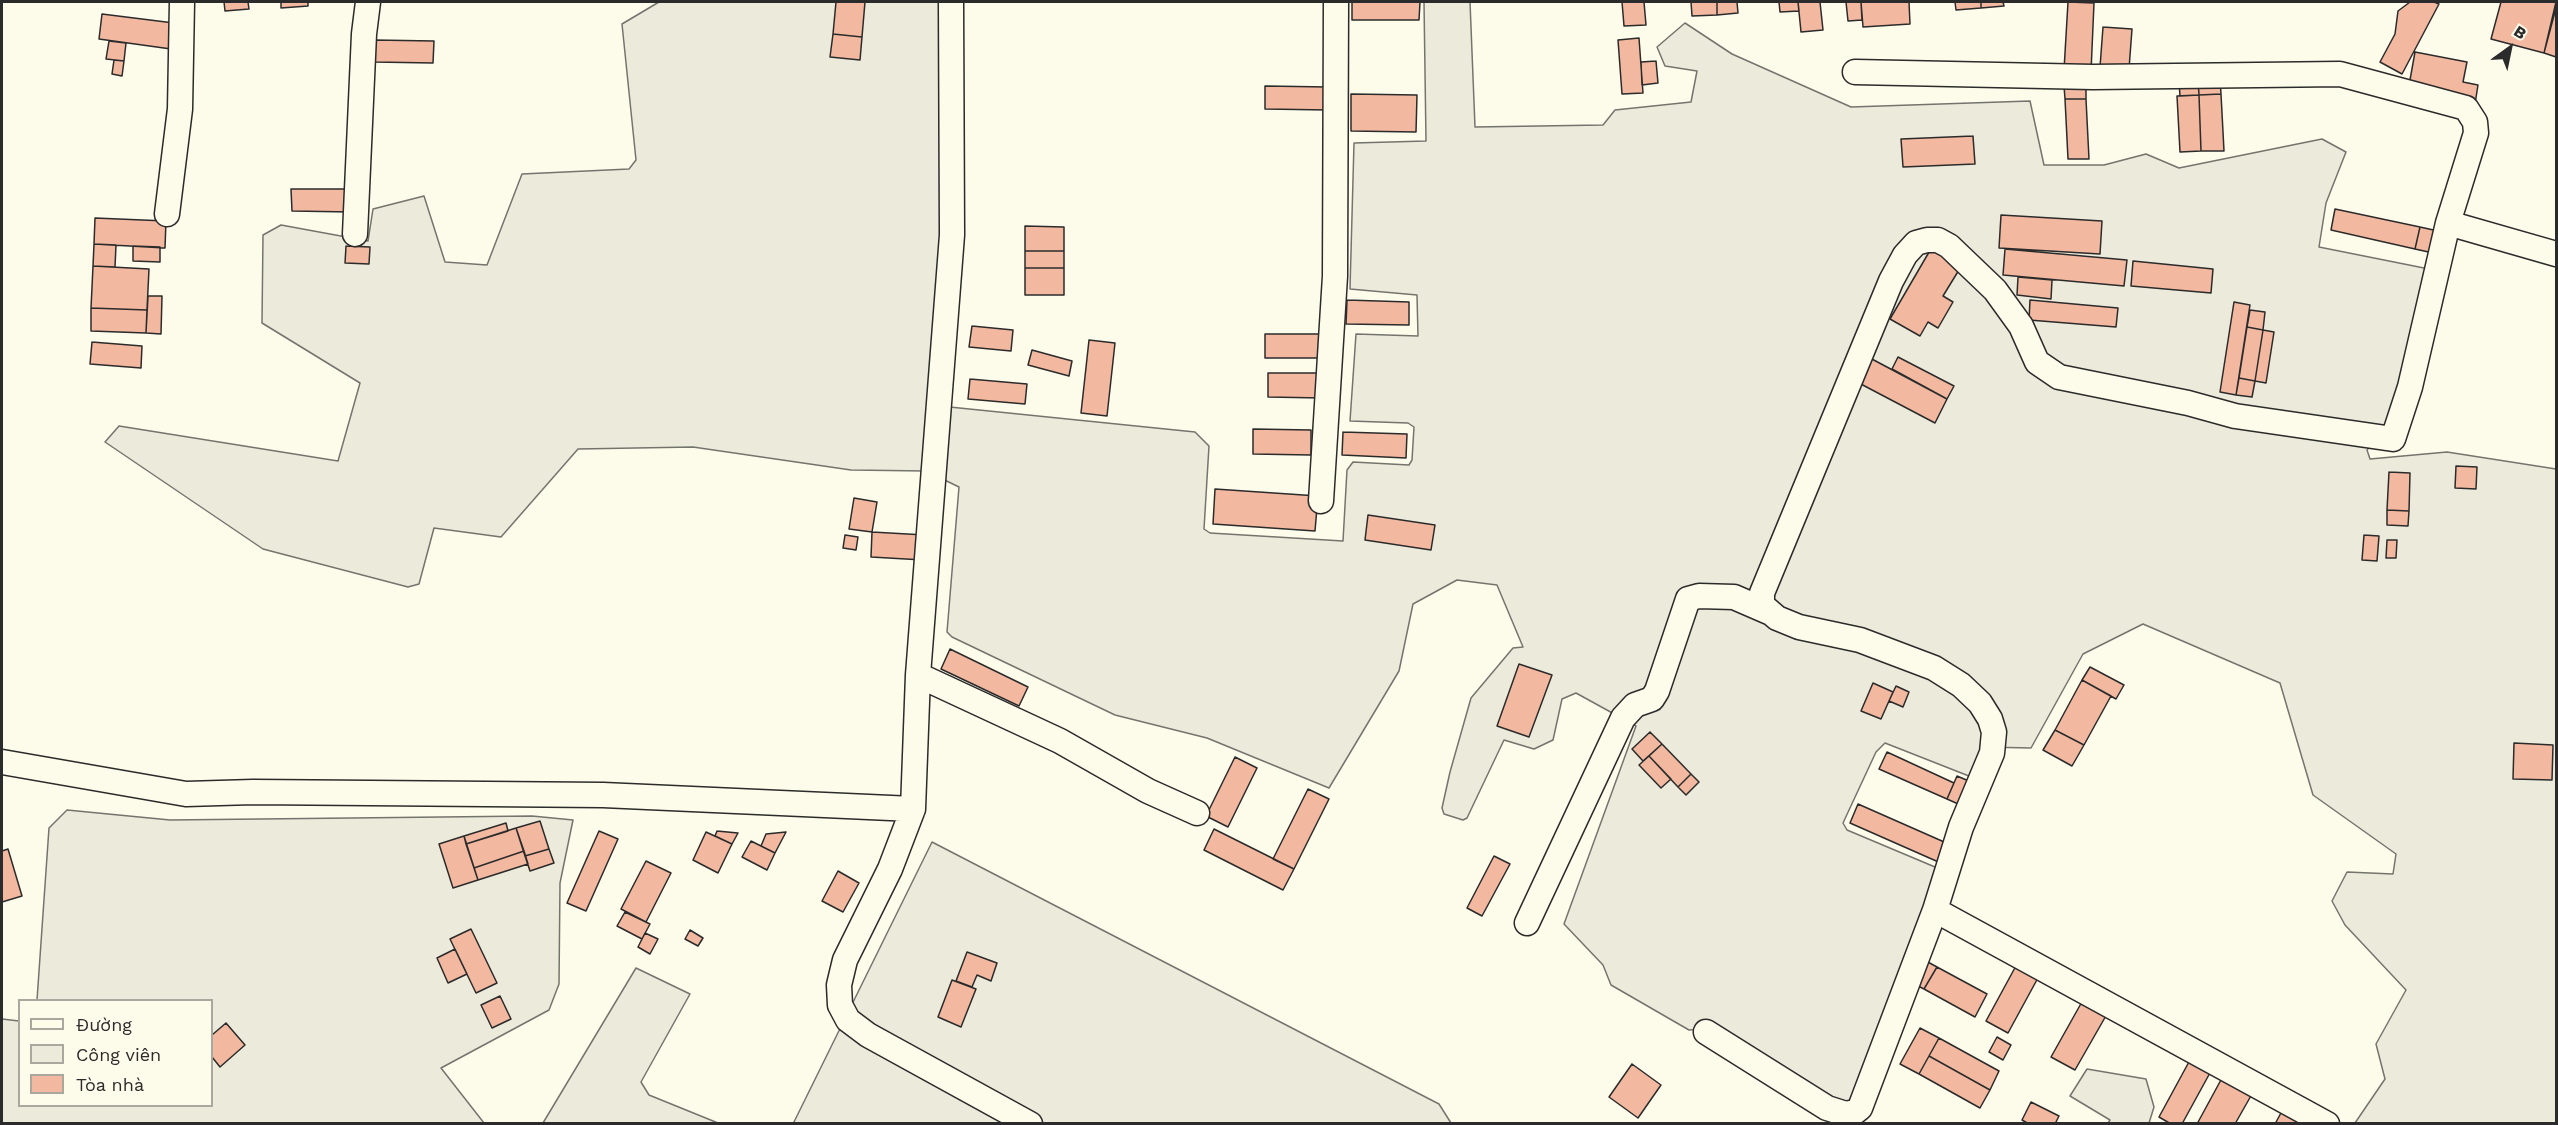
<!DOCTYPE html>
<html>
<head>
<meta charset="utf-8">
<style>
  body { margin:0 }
  #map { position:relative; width:2558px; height:1125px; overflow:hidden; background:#fdfbea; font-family:"Work Sans",sans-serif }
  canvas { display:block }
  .frame { position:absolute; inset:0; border:3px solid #2b2b2b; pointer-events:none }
  .legend { position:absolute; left:18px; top:999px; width:195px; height:108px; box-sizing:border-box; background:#fdfbea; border:2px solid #a9a89e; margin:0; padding:8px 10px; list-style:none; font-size:18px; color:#2b2b2b }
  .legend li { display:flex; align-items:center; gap:12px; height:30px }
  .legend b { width:30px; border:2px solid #a9a89e }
  .north { position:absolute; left:2480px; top:18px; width:60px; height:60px; -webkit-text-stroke:4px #fdfbea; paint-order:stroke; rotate:33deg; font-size:16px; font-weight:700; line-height:24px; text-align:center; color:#2b2b2b }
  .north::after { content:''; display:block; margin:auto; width:21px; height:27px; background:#2b2b2b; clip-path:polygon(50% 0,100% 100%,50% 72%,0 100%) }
</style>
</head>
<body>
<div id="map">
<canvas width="2558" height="1125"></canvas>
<div class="frame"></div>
<ul class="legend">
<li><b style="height:8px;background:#fdfbea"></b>Đường</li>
<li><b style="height:16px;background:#ecebdb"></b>Công viên</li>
<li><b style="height:16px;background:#f2b8a0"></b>Tòa nhà</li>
</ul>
<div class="north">B</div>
</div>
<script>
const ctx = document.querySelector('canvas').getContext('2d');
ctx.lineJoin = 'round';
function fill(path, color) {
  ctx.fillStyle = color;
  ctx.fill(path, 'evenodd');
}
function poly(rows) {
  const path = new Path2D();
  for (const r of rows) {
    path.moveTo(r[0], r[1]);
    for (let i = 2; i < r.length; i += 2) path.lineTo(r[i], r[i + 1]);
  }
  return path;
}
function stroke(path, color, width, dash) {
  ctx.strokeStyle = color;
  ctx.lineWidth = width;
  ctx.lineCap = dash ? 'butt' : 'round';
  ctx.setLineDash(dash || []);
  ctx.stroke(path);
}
const green = poly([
  [659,2,940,2,946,236,930,405,1195,432,1209,446,1204,529,1210,533,1343,541,1347,470,1353,462,1409,465,1412,460,1414,427,1408,423,1350,421,1356,334,1418,336,1417,295,1350,289,1354,143,1426,141,1424,2,1470,2,1475,127,1603,125,1615,110,1691,102,1697,71,1665,66,1657,47,1685,23,1732,54,1851,107,2030,101,2044,165,2104,165,2146,154,2179,168,2322,139,2346,152,2326,203,2319,247,2429,269,2388,428,2367,450,2370,459,2447,452,2556,469,2556,1123,2355,1123,2385,1079,2376,1044,2406,990,2345,925,2332,901,2347,872,2393,874,2396,854,2313,795,2280,683,2143,624,2083,654,2031,748,1984,747,1974,778,1885,743,1876,752,1843,823,1847,830,1935,867,1940,877,1848,1109,1707,1029,1689,1030,1611,985,1603,965,1564,924,1636,726,1576,693,1562,699,1553,740,1534,749,1504,740,1467,818,1463,820,1444,814,1442,808,1450,772,1471,698,1513,648,1523,647,1497,585,1457,580,1413,604,1399,671,1329,788,1207,738,1115,715,952,637,947,632,959,487,926,471,851,470,693,447,578,449,501,537,434,528,419,584,408,587,263,549,105,442,119,426,338,461,360,383,262,323,263,235,281,225,368,241,373,209,424,196,445,262,487,265,522,174,629,169,636,160,622,24,659,2],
  [67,810,170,820,532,816,573,820,560,883,559,984,549,1010,441,1068,484,1123,2,1123,2,1019,19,1021,20,1106,212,1106,212,1000,37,1000,49,828,67,810],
  [932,842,1439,1104,1451,1123,793,1124,932,842],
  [636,968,690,994,641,1082,649,1095,718,1123,543,1123,636,968],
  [2087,1069,2146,1079,2154,1107,2149,1123,2108,1123,2110,1120,2070,1096,2087,1069]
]);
fill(green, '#ecebdb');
stroke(green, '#74746e', 1.5);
const building = poly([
  [224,2,248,2,249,9,225,11,224,2],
  [281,2,308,2,308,6,281,8,281,2],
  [836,2,865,2,862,37,833,34,836,2],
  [1352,2,1420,2,1419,20,1352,20,1352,2],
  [1622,2,1644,2,1646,25,1624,26,1622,2],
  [1691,2,1717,2,1717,15,1692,16,1691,2],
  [1717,2,1737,2,1738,13,1717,15,1717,2],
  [1779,2,1798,2,1799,11,1780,12,1779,2],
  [1798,2,1820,2,1823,30,1801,32,1798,2],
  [1846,2,1861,2,1862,20,1848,21,1846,2],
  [1861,2,1909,2,1910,24,1863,27,1861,2],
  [1955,2,1981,2,1981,8,1956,10,1955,2],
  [1981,2,2003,2,2004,6,1981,8,1981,2],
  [2068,2,2094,3,2091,72,2064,70,2068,2],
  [2410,2,2434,2,2439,4,2402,74,2380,62,2395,34,2398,11,2410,2],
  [2501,2,2556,2,2544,53,2491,39,2501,2],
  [2556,8,2556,57,2544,53,2556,8],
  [102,14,174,23,171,49,99,39,102,14],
  [2103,27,2132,29,2129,69,2100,67,2103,27],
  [833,34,862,37,860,60,830,57,833,34],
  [1639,38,1643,93,1622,94,1618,40,1639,38],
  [374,40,434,41,433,63,374,62,374,40],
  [109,41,126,43,124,61,106,59,109,41],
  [2415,52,2467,62,2463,82,2478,85,2475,104,2408,91,2415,52],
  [114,60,124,61,122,76,112,74,114,60],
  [1656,61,1658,83,1642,85,1641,62,1656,61],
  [2220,78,2221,94,2199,95,2198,79,2220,78],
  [2198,81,2199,95,2180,96,2179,82,2198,81],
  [2086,85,2086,99,2065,99,2064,86,2086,85],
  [1265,86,1328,87,1328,110,1265,109,1265,86],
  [1351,94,1417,95,1416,132,1351,131,1351,94],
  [2221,94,2224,151,2201,151,2199,95,2221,94],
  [2199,95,2201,151,2180,152,2177,96,2199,95],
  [2065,99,2086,99,2089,159,2068,159,2065,99],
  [1973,136,1975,164,1903,167,1901,139,1973,136],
  [291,189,351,189,351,212,292,211,291,189],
  [2335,209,2420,227,2415,249,2331,230,2335,209],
  [2001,215,2102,221,2100,254,1999,248,2001,215],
  [95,218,166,221,165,248,94,244,95,218],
  [1025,226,1064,227,1064,251,1025,251,1025,226],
  [2420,227,2438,231,2433,253,2415,249,2420,227],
  [94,244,116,245,115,267,93,266,94,244],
  [133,246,160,247,160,262,133,261,133,246],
  [346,246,370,247,369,264,345,263,346,246],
  [1932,247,1962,265,1943,296,1953,302,1938,328,1928,322,1920,336,1890,319,1932,247],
  [2005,249,2127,260,2124,286,2003,275,2005,249],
  [1025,251,1064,251,1064,268,1025,268,1025,251],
  [2133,261,2213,269,2211,293,2131,286,2133,261],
  [93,266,149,269,147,310,91,308,93,266],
  [1025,268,1064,268,1064,295,1025,295,1025,268],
  [2018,277,2052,280,2051,299,2017,295,2018,277],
  [148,296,162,296,161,334,146,333,148,296],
  [1347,300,1409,302,1409,325,1346,324,1347,300],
  [2030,300,2118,308,2116,327,2029,320,2030,300],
  [2234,302,2250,305,2236,395,2220,392,2234,302],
  [91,308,147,310,146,333,91,331,91,308],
  [2250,310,2265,312,2263,330,2247,327,2250,310],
  [972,326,1013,330,1011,351,969,347,972,326],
  [2247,327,2263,330,2255,381,2239,378,2247,327],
  [2263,330,2274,332,2266,383,2255,381,2263,330],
  [1265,334,1325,334,1325,358,1265,358,1265,334],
  [1089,340,1115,343,1107,416,1081,413,1089,340],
  [92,342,142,346,141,368,90,364,92,342],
  [1032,350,1072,361,1069,376,1028,365,1032,350],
  [1898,357,1954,386,1947,399,1892,369,1898,357],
  [1870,358,1947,399,1935,423,1857,382,1870,358],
  [1268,373,1323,373,1322,398,1268,397,1268,373],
  [2239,378,2255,381,2252,397,2236,395,2239,378],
  [970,379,1027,384,1025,404,968,399,970,379],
  [1253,429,1311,430,1311,455,1253,454,1253,429],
  [1343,432,1407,434,1406,458,1342,455,1343,432],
  [2456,466,2477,467,2476,489,2455,488,2456,466],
  [2389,472,2410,473,2409,511,2387,510,2389,472],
  [1215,489,1318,496,1315,531,1213,524,1215,489],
  [854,498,877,502,872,532,849,529,854,498],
  [2387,510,2409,511,2408,526,2387,525,2387,510],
  [1368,515,1435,525,1431,550,1365,540,1368,515],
  [872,532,925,535,923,560,871,557,872,532],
  [845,535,858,537,856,550,843,548,845,535],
  [2364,535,2379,536,2377,561,2362,560,2364,535],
  [2387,540,2397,540,2396,558,2386,558,2387,540],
  [950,649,1028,687,1019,706,941,669,950,649],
  [1519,664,1552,675,1529,737,1497,726,1519,664],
  [2090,667,2124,685,2116,699,2082,680,2090,667],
  [2082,680,2111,696,2084,745,2055,730,2082,680],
  [1873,683,1893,692,1881,719,1861,711,1873,683],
  [1896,686,1909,692,1903,707,1889,701,1896,686],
  [2055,730,2084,745,2072,766,2043,750,2055,730],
  [1650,732,1662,744,1643,761,1632,749,1650,732],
  [2514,743,2553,745,2552,780,2513,779,2514,743],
  [1662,744,1691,774,1678,787,1649,756,1662,744],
  [1887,752,1954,783,1947,799,1879,769,1887,752],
  [1649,756,1671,779,1661,788,1639,765,1649,756],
  [1235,757,1257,768,1228,827,1206,816,1235,757],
  [1691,774,1699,782,1686,795,1678,787,1691,774],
  [1957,776,1976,784,1965,807,1947,799,1957,776],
  [1308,789,1329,799,1294,869,1273,859,1308,789],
  [1858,804,1951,845,1943,864,1850,823,1858,804],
  [540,821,549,849,525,856,516,828,540,821],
  [506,823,508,831,466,844,464,836,506,823],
  [516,828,524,851,474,868,466,844,516,828],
  [1214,829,1294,869,1283,890,1204,850,1214,829],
  [599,831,618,839,586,911,567,903,599,831],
  [717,831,738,833,732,844,715,836,717,831],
  [706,832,732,844,718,873,693,860,706,832],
  [786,832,775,853,761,846,766,834,786,832],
  [464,836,478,880,453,888,439,844,464,836],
  [751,841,775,853,767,870,742,857,751,841],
  [8,849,22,896,2,902,2,851,8,849],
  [549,849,554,863,530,871,525,856,549,849],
  [524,851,528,864,478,880,474,868,524,851],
  [1494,856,1510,864,1482,916,1467,908,1494,856],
  [646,861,671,873,646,922,621,909,646,861],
  [838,871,859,883,843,912,822,901,838,871],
  [625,912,650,924,642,939,617,926,625,912],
  [471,929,497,983,476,993,450,939,471,929],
  [690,930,703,938,698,946,685,939,690,930],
  [645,933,658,939,650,954,638,947,645,933],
  [455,949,467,974,448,983,437,958,455,949],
  [967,952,997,963,991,981,977,975,972,987,956,981,967,952],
  [1926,961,1937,967,1924,989,1914,984,1926,961],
  [2017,964,2039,976,2008,1033,1986,1021,2017,964],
  [1937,967,1987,994,1975,1017,1924,989,1937,967],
  [952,980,976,989,961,1027,938,1017,952,980],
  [500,996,511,1019,492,1028,481,1005,500,996],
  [2083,1000,2107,1014,2075,1070,2051,1057,2083,1000],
  [226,1023,245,1045,220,1067,212,1057,212,1035,226,1023],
  [1920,1028,1939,1038,1919,1074,1900,1064,1920,1028],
  [1997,1037,2011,1045,2003,1060,1989,1052,1997,1037],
  [1939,1038,1999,1071,1990,1090,1929,1056,1939,1038],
  [1929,1056,1990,1090,1980,1108,1919,1074,1929,1056],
  [2190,1060,2211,1071,2182,1124,2171,1124,2159,1117,2190,1060],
  [1632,1064,1661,1085,1638,1118,1609,1097,1632,1064],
  [2222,1078,2252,1094,2235,1124,2197,1124,2222,1078],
  [2031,1102,2059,1116,2055,1124,2029,1124,2022,1120,2031,1102],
  [2282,1111,2301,1124,2275,1124,2282,1111]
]);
fill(building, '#f2b8a0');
stroke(building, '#2b2b2b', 1.5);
const minor = poly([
  [951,2,952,235,918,675,913,809,890,869,845,960,839,985,840,1005,848,1020,868,1035,1030,1124],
  [1855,72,2093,77,2340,74,2466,108,2475,122,2476,133,2448,223,2410,387,2393,439,2235,416,2188,403,2059,377,2037,362,2021,326,1995,290,1949,246,1938,240,1927,240,1916,243,1905,255,1891,281,1762,593,1762,605,1777,618,1799,627,1860,640,1934,668,1961,685,1980,703,1990,719,1994,732,1992,753,1961,827,1935,910,2327,1124],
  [167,214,180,109,182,2],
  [2448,223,2556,254],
  [355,234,364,34,368,2],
  [1321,501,1335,276,1336,2],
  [918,675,1060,741,1148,791,1197,813],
  [2,762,186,794,253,792,603,795,913,809],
  [1527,923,1623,718,1635,705,1652,699,1657,691,1688,599,1699,596,1734,597,1771,613],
  [1706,1032,1827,1108,1846,1114,1855,1112,1860,1108,1935,910]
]);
stroke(minor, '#2b2b2b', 27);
stroke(minor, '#fdfbea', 24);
</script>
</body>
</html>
